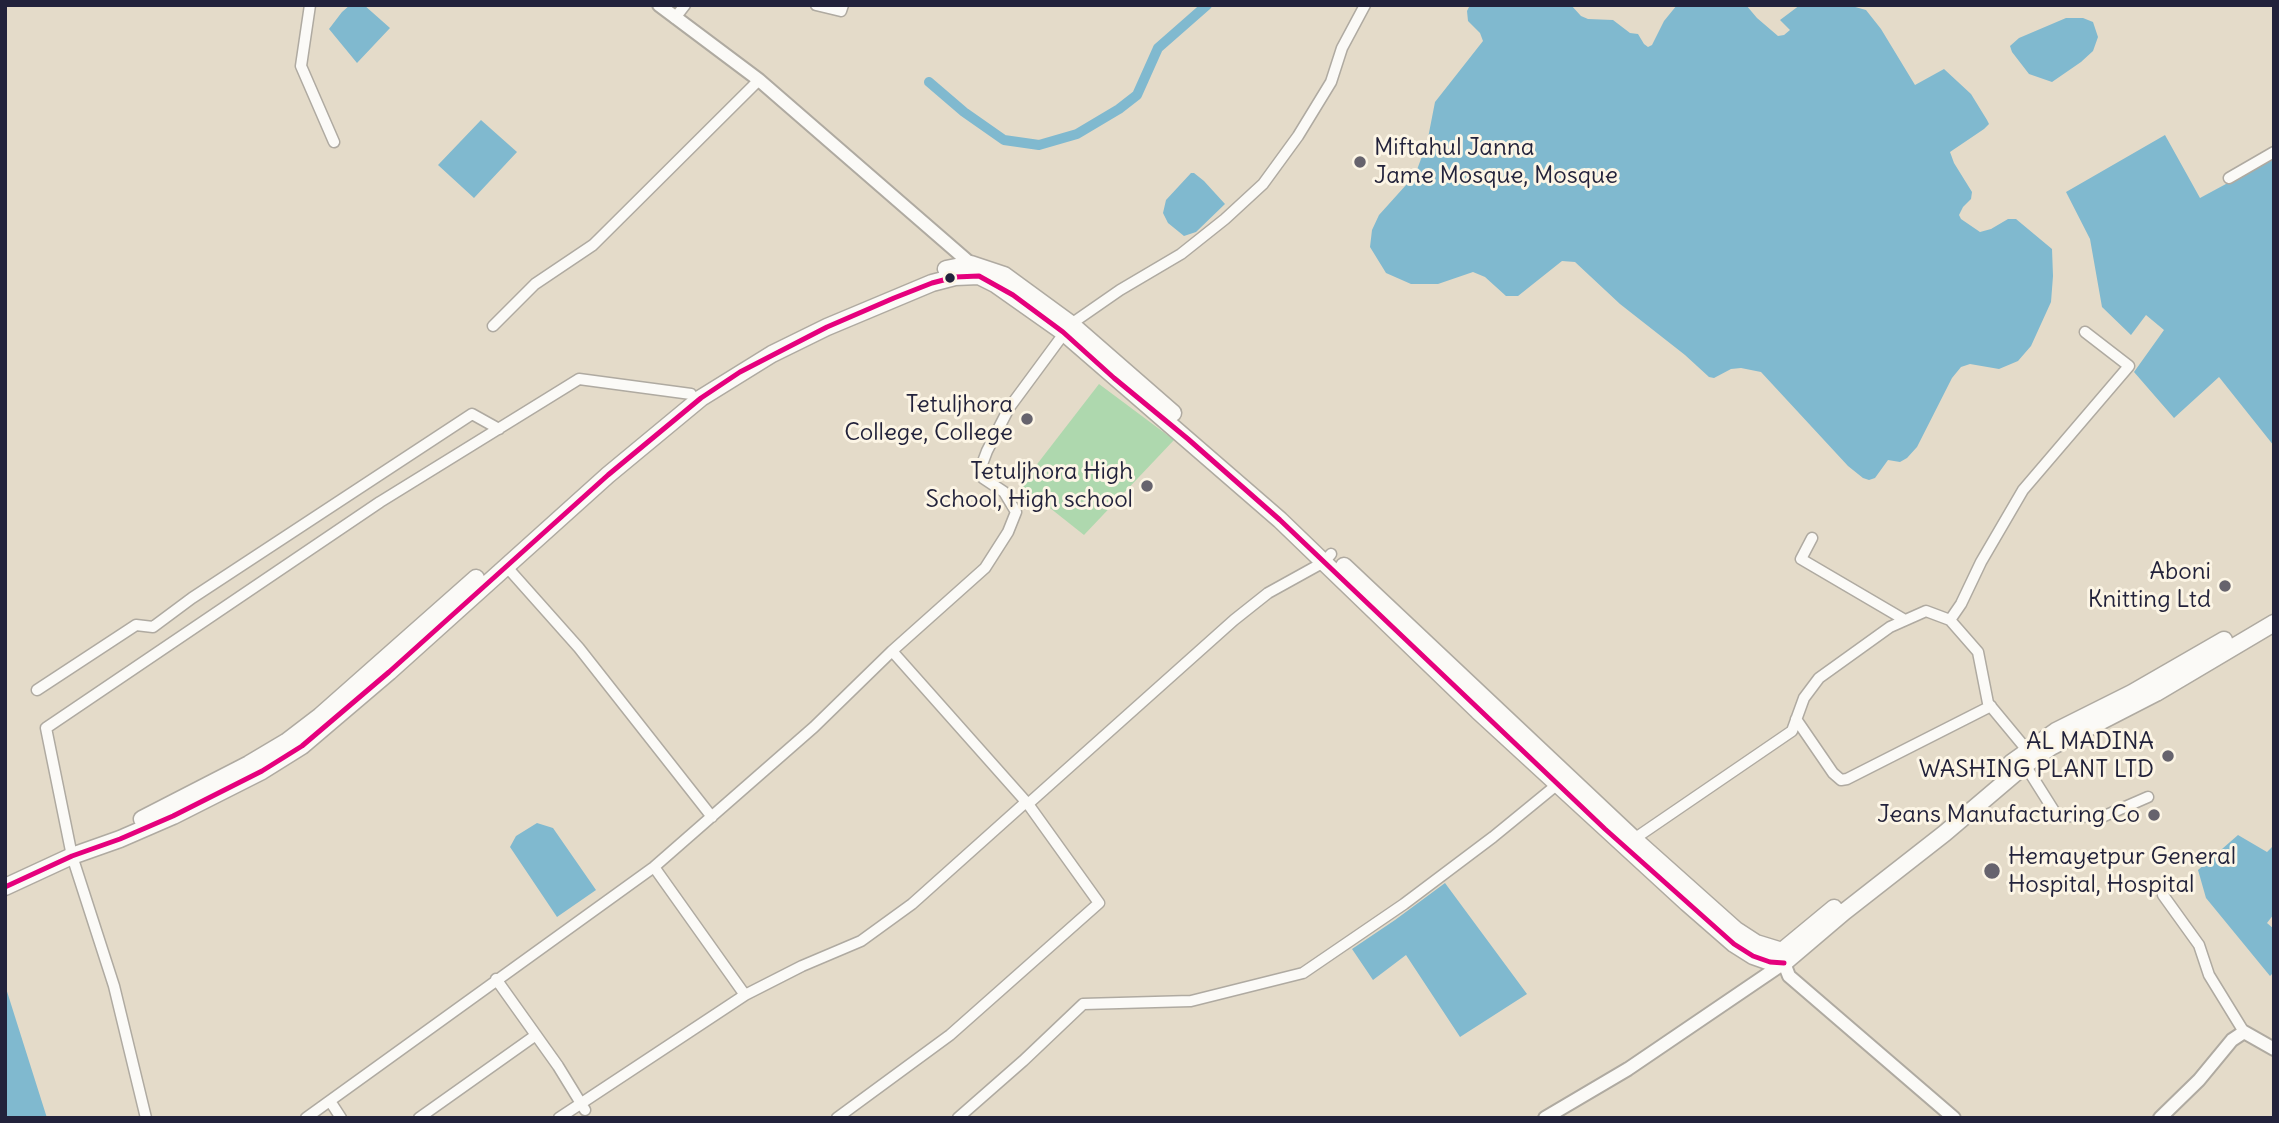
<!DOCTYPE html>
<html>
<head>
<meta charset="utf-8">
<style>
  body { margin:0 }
  #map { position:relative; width:2279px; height:1123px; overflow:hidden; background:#e4dbc9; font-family:Delius,sans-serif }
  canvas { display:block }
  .frame { position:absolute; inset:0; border:7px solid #22223b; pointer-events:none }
</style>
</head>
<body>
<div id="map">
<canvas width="2279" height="1123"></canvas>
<div class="frame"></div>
</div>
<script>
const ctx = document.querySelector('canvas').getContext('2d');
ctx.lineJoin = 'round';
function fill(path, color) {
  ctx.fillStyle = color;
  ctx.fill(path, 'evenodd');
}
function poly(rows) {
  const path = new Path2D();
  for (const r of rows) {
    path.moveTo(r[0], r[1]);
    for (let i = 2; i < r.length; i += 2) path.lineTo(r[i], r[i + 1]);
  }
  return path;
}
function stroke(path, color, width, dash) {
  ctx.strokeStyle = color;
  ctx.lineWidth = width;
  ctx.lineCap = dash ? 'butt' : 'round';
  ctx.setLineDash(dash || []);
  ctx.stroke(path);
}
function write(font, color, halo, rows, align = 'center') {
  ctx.font = font + ' Delius,sans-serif';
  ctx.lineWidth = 6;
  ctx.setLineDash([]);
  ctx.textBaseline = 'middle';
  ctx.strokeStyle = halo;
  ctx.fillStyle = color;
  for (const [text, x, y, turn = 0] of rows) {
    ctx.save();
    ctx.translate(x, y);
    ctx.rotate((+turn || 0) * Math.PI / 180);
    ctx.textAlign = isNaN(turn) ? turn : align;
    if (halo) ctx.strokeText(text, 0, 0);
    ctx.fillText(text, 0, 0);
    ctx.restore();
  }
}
fill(poly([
  [1099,384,1174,440,1084,535,1021,485]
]), '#aed8ae');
fill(poly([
  [350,5,364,5,390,28,357,63,329,29,342,12],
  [1470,5,1571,5,1581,16,1588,19,1613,20,1630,33,1638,34,1644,44,1648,47,1652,45,1664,21,1677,5,1746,5,1757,18,1778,36,1784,35,1790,30,1780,20,1800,5,1848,5,1866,10,1881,29,1915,85,1944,69,1971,94,1987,120,1989,124,1984,129,1950,152,1954,163,1972,192,1971,199,1963,207,1959,215,1961,219,1980,232,1991,229,2008,219,2016,219,2052,249,2053,276,2051,302,2031,346,2018,361,1999,369,1970,364,1961,367,1952,378,1917,447,1907,458,1900,462,1888,460,1875,478,1869,480,1863,478,1848,466,1761,372,1741,368,1731,369,1714,378,1709,377,1685,355,1620,304,1575,262,1562,261,1518,296,1506,296,1485,277,1473,272,1438,284,1411,284,1386,273,1370,247,1372,230,1379,215,1415,175,1427,143,1435,102,1483,41,1480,33,1468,21,1467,11],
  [2066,18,2083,18,2093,22,2098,37,2093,51,2081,62,2052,82,2029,74,2012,52,2010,46,2019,38],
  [481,120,517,152,474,198,438,165],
  [2165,135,2200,198,2274,158,2274,446,2219,377,2174,418,2134,372,2164,330,2146,315,2131,335,2102,307,2090,239,2066,192],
  [1191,173,1194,173,1204,181,1225,204,1196,232,1184,236,1168,223,1163,213,1166,200],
  [537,823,553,828,596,890,557,917,510,847,516,836],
  [2238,835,2267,852,2274,845,2274,914,2267,923,2274,929,2274,972,2270,976,2206,898,2198,870],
  [1445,883,1527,994,1460,1037,1406,955,1373,980,1352,949,1395,920],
  [5,985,16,1020,47,1118,5,1118]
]), '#80b9cf');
stroke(poly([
  [929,82,964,112,1004,140,1039,145,1077,134,1119,109,1137,95,1158,48,1207,5]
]), '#80b9cf', 10);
const minor = poly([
  [310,5,301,66,334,142],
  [816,5,841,11,843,5],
  [675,18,685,5],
  [2229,178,2274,152],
  [493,326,535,284,593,245,759,80],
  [1812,538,1801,559,1905,620],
  [506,566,579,648,712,817],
  [1950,620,1978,652,1988,703,2027,750],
  [37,690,136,625,153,627,192,598,472,414,499,429],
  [1796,719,1833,773,1841,780,1847,779,1991,706],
  [2025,765,2054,811,2060,816,2102,817,2148,797],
  [1028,804,1234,620,1268,593,1324,562,1331,554],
  [1634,839,1792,731,1804,698,1819,678,1890,627,1926,611,1950,620,1961,604,1981,562,2023,490,2129,366,2085,332],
  [2163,895,2199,945,2209,975,2244,1032],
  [496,979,558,1066,585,1110],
  [745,995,802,966,861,941,912,904,1026,802],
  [330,1101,341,1118],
  [146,1118,114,986,72,856,46,728,380,502,579,379,691,394],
  [306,1118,654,867,814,727,892,651,985,568,1008,532,1016,512,1004,492,983,478,981,467,987,451,1009,408,1071,324,1120,290,1181,254,1225,219,1263,184,1298,136,1331,82,1342,48,1365,5],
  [419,1118,536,1035],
  [559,1118,745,995,654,867],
  [837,1118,950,1035,1099,903,1028,804,892,651],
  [958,1118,1023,1061,1083,1004,1191,1001,1303,973,1404,904,1493,837,1559,783]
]);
const tertiary = poly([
  [659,5,759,80,971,264,975,270],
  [1545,1118,1628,1069,1784,963,1789,976,1954,1118],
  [2160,1118,2199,1080,2232,1040,2244,1032,2274,1049]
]);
const primary = poly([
  [946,269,971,264,1004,275,1071,324,1173,413],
  [1344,566,1634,839,1736,930,1756,943,1782,951],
  [2011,763,2056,731,2132,693,2224,640],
  [142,819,249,764,286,742,320,716,476,578],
  [5,887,72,856,120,839,173,816,262,771,302,746,389,672,608,475,701,398,772,354,827,327,932,283,955,277,979,276,995,284,1063,332,1280,520,1478,711,1687,903,1734,944,1753,956,1770,962,1784,963,1844,912,1945,833,2025,765,2051,747,2156,693,2274,623],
  [1782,951,1834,908]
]);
stroke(minor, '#afaaa1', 13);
stroke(tertiary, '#afaaa1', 16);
stroke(primary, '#afaaa1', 19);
stroke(minor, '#fbfaf7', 10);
stroke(tertiary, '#fbfaf7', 12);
stroke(primary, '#fbfaf7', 16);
stroke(poly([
  [5,887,72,856,120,839,173,816,262,771,302,746,389,672,608,475,701,398,740,372,827,327,894,298,932,283,955,277,979,276,1013,295,1063,332,1114,378,1188,439,1280,520,1605,829,1734,944,1753,956,1770,962,1784,963]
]), '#e5007d', 5);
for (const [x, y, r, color] of [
  [1360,162,7,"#66636d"],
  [950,278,6,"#22223b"],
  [1027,419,7,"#66636d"],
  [1147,486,7,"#66636d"],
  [2225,586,7,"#66636d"],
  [2168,756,7,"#66636d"],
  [2154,815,7,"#66636d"],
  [1992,871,9,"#66636d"]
]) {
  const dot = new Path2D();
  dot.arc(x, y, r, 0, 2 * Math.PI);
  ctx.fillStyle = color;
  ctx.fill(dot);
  stroke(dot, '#fcf5e5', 2.5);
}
write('24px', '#22223b', '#fcf5e5', [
  ["Miftahul Janna",1374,148,"left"],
  ["Jame Mosque, Mosque",1374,176,"left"],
  ["Tetuljhora",1013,405],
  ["College, College",1013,433],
  ["Tetuljhora High",1133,472],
  ["School, High school",1133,500],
  ["Aboni",2211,572],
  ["Knitting Ltd",2211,600],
  ["AL MADINA",2154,742],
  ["WASHING PLANT LTD",2154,770],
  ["Jeans Manufacturing Co",2140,815],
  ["Hemayetpur General",2008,857,"left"],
  ["Hospital, Hospital",2008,885,"left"]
], 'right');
</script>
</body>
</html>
